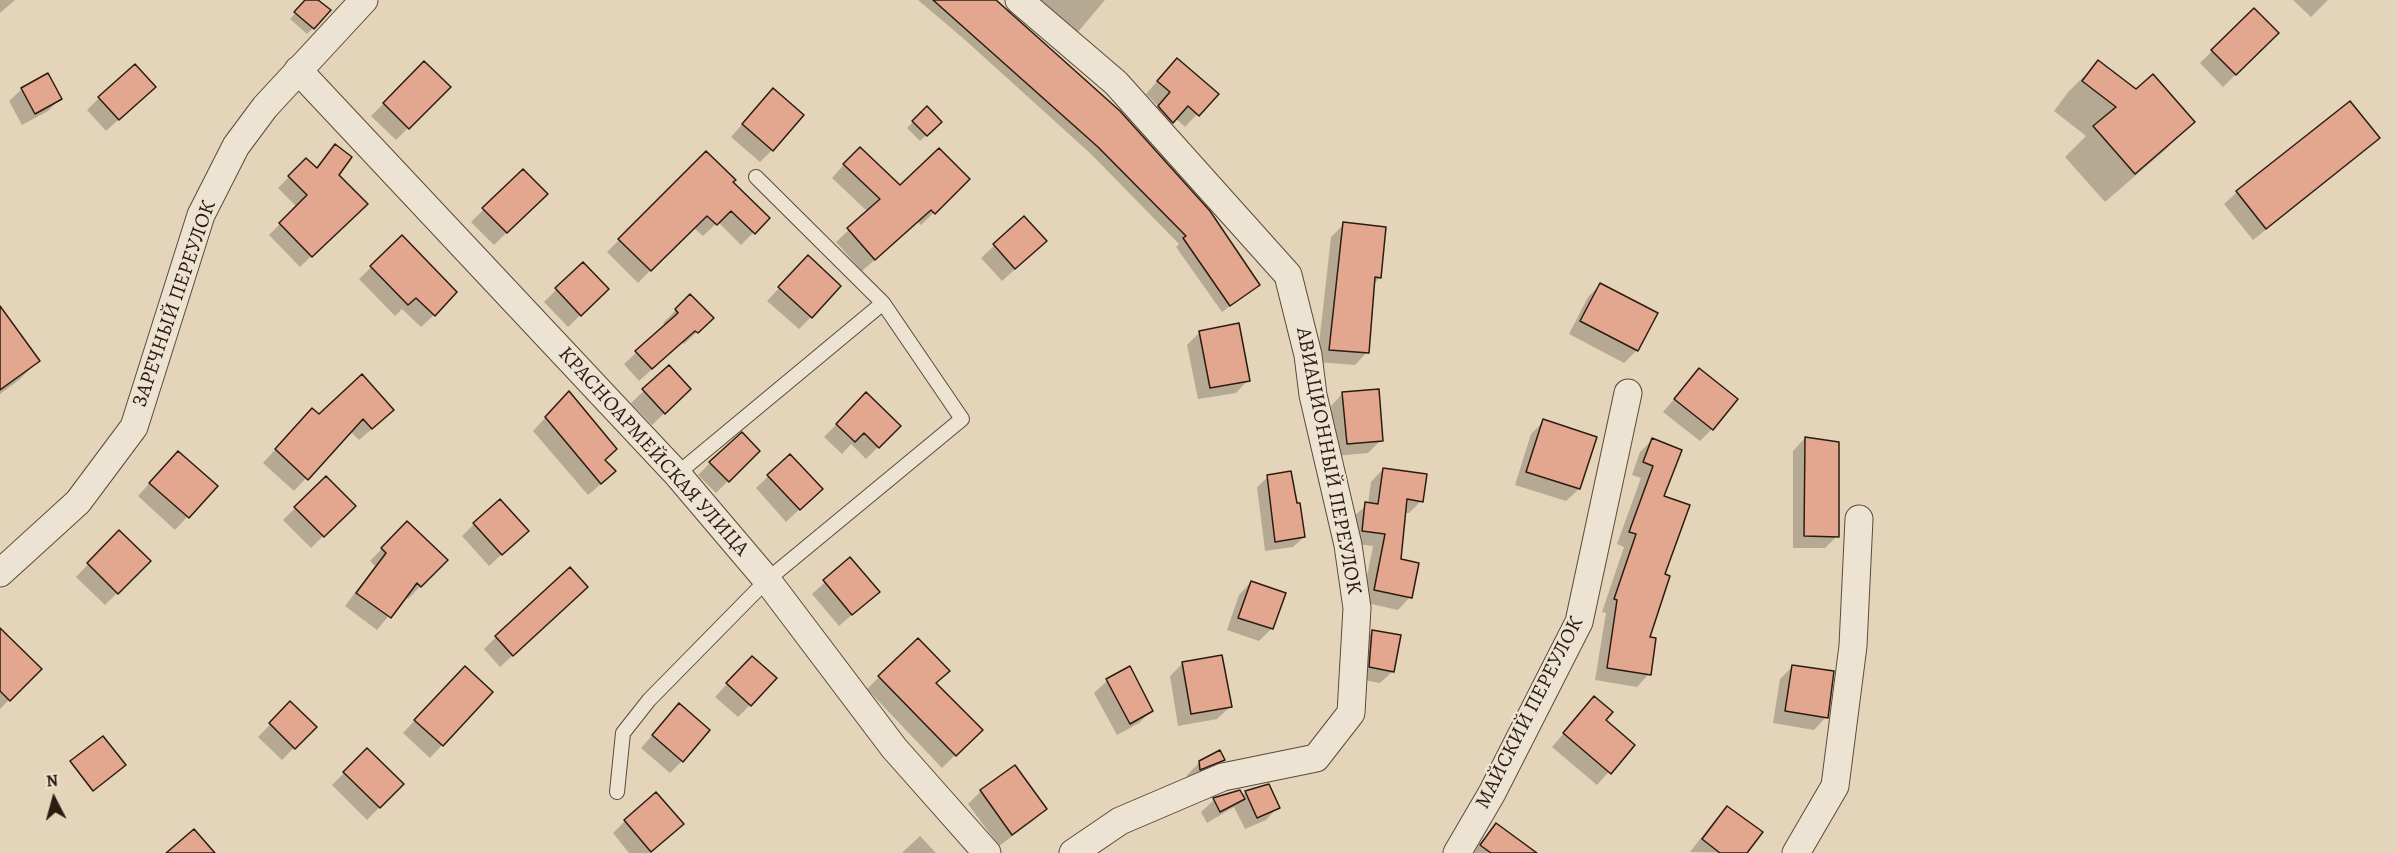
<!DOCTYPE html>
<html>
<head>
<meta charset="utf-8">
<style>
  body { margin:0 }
  #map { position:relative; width:2397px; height:853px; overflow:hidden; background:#e4d4b9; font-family:Alegreya,serif }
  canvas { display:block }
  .north { position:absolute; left:24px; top:769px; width:60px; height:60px; -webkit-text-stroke:4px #ede3d2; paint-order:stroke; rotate:354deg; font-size:16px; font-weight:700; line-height:24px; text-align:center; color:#2c1c10 }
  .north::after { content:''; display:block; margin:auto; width:21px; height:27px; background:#2c1c10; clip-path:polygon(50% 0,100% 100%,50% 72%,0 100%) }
</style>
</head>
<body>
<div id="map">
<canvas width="2397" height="853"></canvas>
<div class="north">N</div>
</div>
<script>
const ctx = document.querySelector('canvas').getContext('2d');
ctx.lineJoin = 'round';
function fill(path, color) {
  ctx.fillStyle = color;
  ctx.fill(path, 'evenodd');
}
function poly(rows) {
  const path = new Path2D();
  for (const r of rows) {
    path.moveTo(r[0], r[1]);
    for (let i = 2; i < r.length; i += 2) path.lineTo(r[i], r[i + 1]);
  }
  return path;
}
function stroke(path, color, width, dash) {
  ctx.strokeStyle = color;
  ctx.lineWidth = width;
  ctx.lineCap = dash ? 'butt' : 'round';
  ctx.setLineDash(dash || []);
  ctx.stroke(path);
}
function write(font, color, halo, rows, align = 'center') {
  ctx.font = font + ' Alegreya,serif';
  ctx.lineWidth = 5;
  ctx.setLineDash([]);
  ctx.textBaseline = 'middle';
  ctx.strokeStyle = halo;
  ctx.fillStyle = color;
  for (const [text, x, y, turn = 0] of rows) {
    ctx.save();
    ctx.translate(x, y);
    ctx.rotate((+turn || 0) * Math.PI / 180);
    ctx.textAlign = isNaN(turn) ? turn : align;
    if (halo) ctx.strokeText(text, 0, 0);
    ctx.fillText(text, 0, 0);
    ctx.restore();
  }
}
fill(poly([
  [0,0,15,0,0,13],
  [307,0,316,0,313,28,307,34,290,19],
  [918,0,994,0,1258,285,1222,312,1176,247,1179,244,1091,154,964,39],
  [1033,0,1105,0,1077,33],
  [2293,0,2328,0,2311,17],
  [2254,10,2277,33,2223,87,2200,63],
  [2099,62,2136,91,2193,122,2164,151,2105,202,2065,157,2086,136,2054,111,2069,91],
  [424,63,449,87,396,140,371,116],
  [1165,72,1216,94,1185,127,1175,118,1160,134,1146,119,1158,106,1146,94],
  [47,75,60,99,48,111,22,125,9,101,22,89],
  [99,98,141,99,106,131,87,110],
  [761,103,772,150,760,162,731,137],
  [2350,103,2378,138,2366,150,2253,240,2224,204,2237,192],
  [927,108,940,122,920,141,907,128],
  [335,146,337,175,365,204,300,267,269,235,297,207,278,188,306,160,315,169],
  [706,153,768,218,741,245,718,222,703,236,693,227,638,283,607,252],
  [847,161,900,188,968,179,921,225,918,222,862,271,836,242,868,212,832,178],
  [523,171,546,194,494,245,471,222],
  [1024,218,1033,253,1002,281,981,258],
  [1344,224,1380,277,1373,285,1367,352,1355,365,1317,362,1331,237],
  [402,237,434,315,421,327,402,309,395,316,359,279],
  [796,270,811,317,799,329,767,301],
  [1600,285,1637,350,1624,363,1569,334,1588,297],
  [557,289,594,302,568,327,544,302],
  [690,296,712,318,684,344,682,342,639,381,624,364,666,325,663,323],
  [0,309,38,361,20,379,0,394],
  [1200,332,1248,380,1236,393,1198,399,1187,345],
  [669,367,677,401,652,425,631,403],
  [1699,370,1712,429,1700,441,1663,412],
  [362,377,380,422,359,440,350,431,294,491,263,463,300,422,319,416],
  [1343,393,1381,440,1368,453,1335,456,1331,406],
  [866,394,899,426,866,459,851,444,842,454,824,437],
  [557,405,604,460,601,484,588,495,533,431],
  [1544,421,1579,489,1566,501,1515,485,1531,434],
  [1805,438,1837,536,1825,548,1793,548,1793,451],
  [1652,440,1662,497,1663,575,1648,638,1649,674,1637,687,1595,680,1606,613,1602,612,1624,547,1617,544,1641,478,1632,475,1640,452],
  [758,451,716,493,698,475,710,463],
  [790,456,808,501,786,522,756,488],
  [166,465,216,486,175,530,138,496],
  [1383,469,1421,501,1409,513,1404,513,1399,560,1410,597,1398,610,1362,602,1373,546,1350,543,1353,517,1368,504,1371,482],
  [1268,477,1304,537,1293,547,1265,551,1257,487],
  [326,478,354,506,311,548,283,520],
  [407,523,446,560,408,599,405,596,377,630,345,606,375,566,370,561],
  [474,524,514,543,489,566,462,536],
  [119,532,149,561,105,605,76,577],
  [850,560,878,592,839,626,812,594],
  [1251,582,1272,628,1259,641,1227,630,1239,595],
  [574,599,500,667,484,649,496,637],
  [1372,632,1393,671,1380,683,1358,679,1360,644],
  [0,645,39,669,0,709],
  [1221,657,1230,707,1217,719,1178,726,1170,676,1182,664],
  [1793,666,1826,717,1814,730,1773,723,1780,679],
  [1129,668,1151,711,1139,723,1117,735,1094,693,1107,681],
  [740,670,750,705,738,717,715,697],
  [879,677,934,684,980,730,942,768,867,689],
  [452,680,491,692,430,758,403,733],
  [1594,698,1604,720,1633,745,1597,785,1552,747],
  [290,704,314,727,282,760,258,737],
  [679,705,682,761,670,773,641,748],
  [367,750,402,784,367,820,332,785],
  [1223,760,1211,773,1188,781,1187,775,1200,762],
  [1015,767,1045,809,1033,821,999,846,968,804,981,791],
  [1239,791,1242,796,1246,792,1278,807,1266,820,1245,829,1234,807,1207,823,1201,812,1214,800],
  [1727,807,1746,853,1690,852,1715,820],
  [625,821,669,836,649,853,629,853,613,833],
  [1496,825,1535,853,1472,853],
  [920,836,936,853,902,853,904,851]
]), '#0003');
const building = poly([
  [305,0,318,0,331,10,314,29,294,12,305,0],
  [933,0,996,0,1120,111,1210,211,1260,285,1230,306,1183,238,1186,236,1098,147,933,0],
  [2254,8,2279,33,2236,75,2211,50,2254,8],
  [1177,58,1219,94,1199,116,1188,106,1173,123,1158,106,1170,92,1157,81,1177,58],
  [2098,60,2136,89,2153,74,2195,122,2135,174,2093,126,2116,107,2082,81,2098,60],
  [424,61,451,87,409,129,383,103,424,61],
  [135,64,156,87,119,120,98,97,135,64],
  [48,73,62,99,35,114,21,88,48,73],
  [773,88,804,115,773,151,742,124,773,88],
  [2350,101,2380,138,2266,229,2236,191,2350,101],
  [927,106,942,122,927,136,912,121,927,106],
  [335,144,352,157,339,175,368,204,312,257,279,223,307,195,288,176,306,158,317,168,335,144],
  [860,147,900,185,939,148,970,179,935,214,931,210,875,260,847,228,880,199,843,164,860,147],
  [706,151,736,180,733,182,770,218,755,234,731,211,717,225,707,216,651,271,618,239,706,151],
  [523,169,548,194,507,233,482,208,523,169],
  [1024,216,1047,241,1015,269,993,244,1024,216],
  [1343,222,1386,227,1381,278,1375,277,1369,353,1329,350,1343,222],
  [402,235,457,292,435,316,416,298,408,305,370,266,402,235],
  [808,255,841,286,812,318,778,287,808,255],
  [583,262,609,289,581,316,555,288,583,262],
  [1600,283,1658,313,1638,351,1580,321,1600,283],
  [690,294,714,318,698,333,695,331,652,369,635,351,678,313,675,309,690,294],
  [0,306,40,361,0,390,0,306],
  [1239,323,1250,381,1210,388,1199,331,1239,323],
  [669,365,691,389,665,414,642,389,669,365],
  [1699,368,1738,399,1713,430,1674,399,1699,368],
  [362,374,394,410,372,429,363,419,308,480,275,449,312,408,319,414,362,374],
  [1379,389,1383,441,1347,444,1342,392,1379,389],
  [569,391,617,449,605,460,616,471,601,484,545,417,569,391],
  [866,392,901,426,879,448,864,433,855,442,836,424,866,392],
  [1543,419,1597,437,1580,489,1526,472,1543,419],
  [742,432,760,451,729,482,709,462,742,432],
  [1805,437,1839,442,1839,537,1804,536,1805,437],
  [1652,438,1682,450,1664,496,1690,505,1665,574,1670,576,1650,637,1656,638,1651,675,1607,668,1617,600,1614,599,1636,534,1629,532,1653,466,1643,462,1652,438],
  [178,451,218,486,189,518,149,483,178,451],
  [790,454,823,489,800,510,767,475,790,454],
  [1383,468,1427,474,1423,502,1407,499,1401,559,1419,563,1412,598,1374,590,1385,534,1362,531,1365,502,1378,504,1383,468],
  [1291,471,1297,503,1300,503,1305,537,1275,542,1267,475,1291,471],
  [326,476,356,506,324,537,294,507,326,476],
  [500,499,529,531,502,555,473,523,500,499],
  [407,521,448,560,421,587,417,583,391,618,356,593,386,553,381,548,407,521],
  [119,530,151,561,118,594,87,563,119,530],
  [850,557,880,592,852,615,823,580,850,557],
  [570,567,588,587,513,656,495,636,570,567],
  [1251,581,1286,593,1273,629,1238,618,1251,581],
  [0,628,42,669,10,701,0,691,0,628],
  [1372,630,1401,635,1394,672,1369,667,1372,630],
  [918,638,950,671,936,683,983,730,956,756,878,676,918,638],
  [1222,655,1232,707,1191,714,1182,662,1222,655],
  [752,656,777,678,751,706,726,683,752,656],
  [1792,665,1834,671,1828,718,1785,711,1792,665],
  [465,666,493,692,443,746,414,720,465,666],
  [1130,666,1153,711,1130,724,1106,679,1130,666],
  [1594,696,1613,712,1606,720,1635,745,1611,774,1563,733,1594,696],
  [290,701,317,727,295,749,269,723,290,701],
  [679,703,710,730,683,762,652,735,679,703],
  [103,736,126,765,93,791,70,761,103,736],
  [367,748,404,784,380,808,343,772,367,748],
  [1220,750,1225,760,1200,770,1199,761,1220,750],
  [1015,765,1047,809,1012,835,980,790,1015,765],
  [1269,784,1280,808,1257,818,1245,791,1269,784],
  [1240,790,1245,799,1220,812,1213,798,1240,790],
  [656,792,684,824,651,852,624,820,656,792],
  [1727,806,1763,832,1747,853,1720,853,1702,839,1727,806],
  [1496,823,1537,853,1491,853,1480,845,1496,823],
  [194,829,215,853,166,853,194,829]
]);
fill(building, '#e3a790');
stroke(building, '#2c1c10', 1.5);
const lane = poly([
  [677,474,883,303],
  [617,792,623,733,649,700,767,580,962,419,883,303,756,177]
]);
const street = poly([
  [1019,0,1116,83,1288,275,1308,355,1313,395,1348,545,1357,608,1351,713,1316,758,1223,777,1120,821,1073,853],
  [298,70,677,474,767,580,894,748,987,853],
  [0,573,78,502,134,427,201,215,236,146,265,107,364,0],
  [1457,853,1492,793,1579,622,1628,393],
  [1796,853,1835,786,1853,646,1859,519]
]);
stroke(lane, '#5a4a3a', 16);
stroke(street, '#5a4a3a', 29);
stroke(lane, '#ede3d2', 14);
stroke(street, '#ede3d2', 27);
write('21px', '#2c1c10', '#ede3d2', [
  ["ЗАРЕЧНЫЙ ПЕРЕУЛОК",175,304,-71],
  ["КРАСНОАРМЕЙСКАЯ УЛИЦА",653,452,48],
  ["АВИАЦИОННЫЙ ПЕРЕУЛОК",1328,461,79],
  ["МАЙСКИЙ ПЕРЕУЛОК",1530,713,-63]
]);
</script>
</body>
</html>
